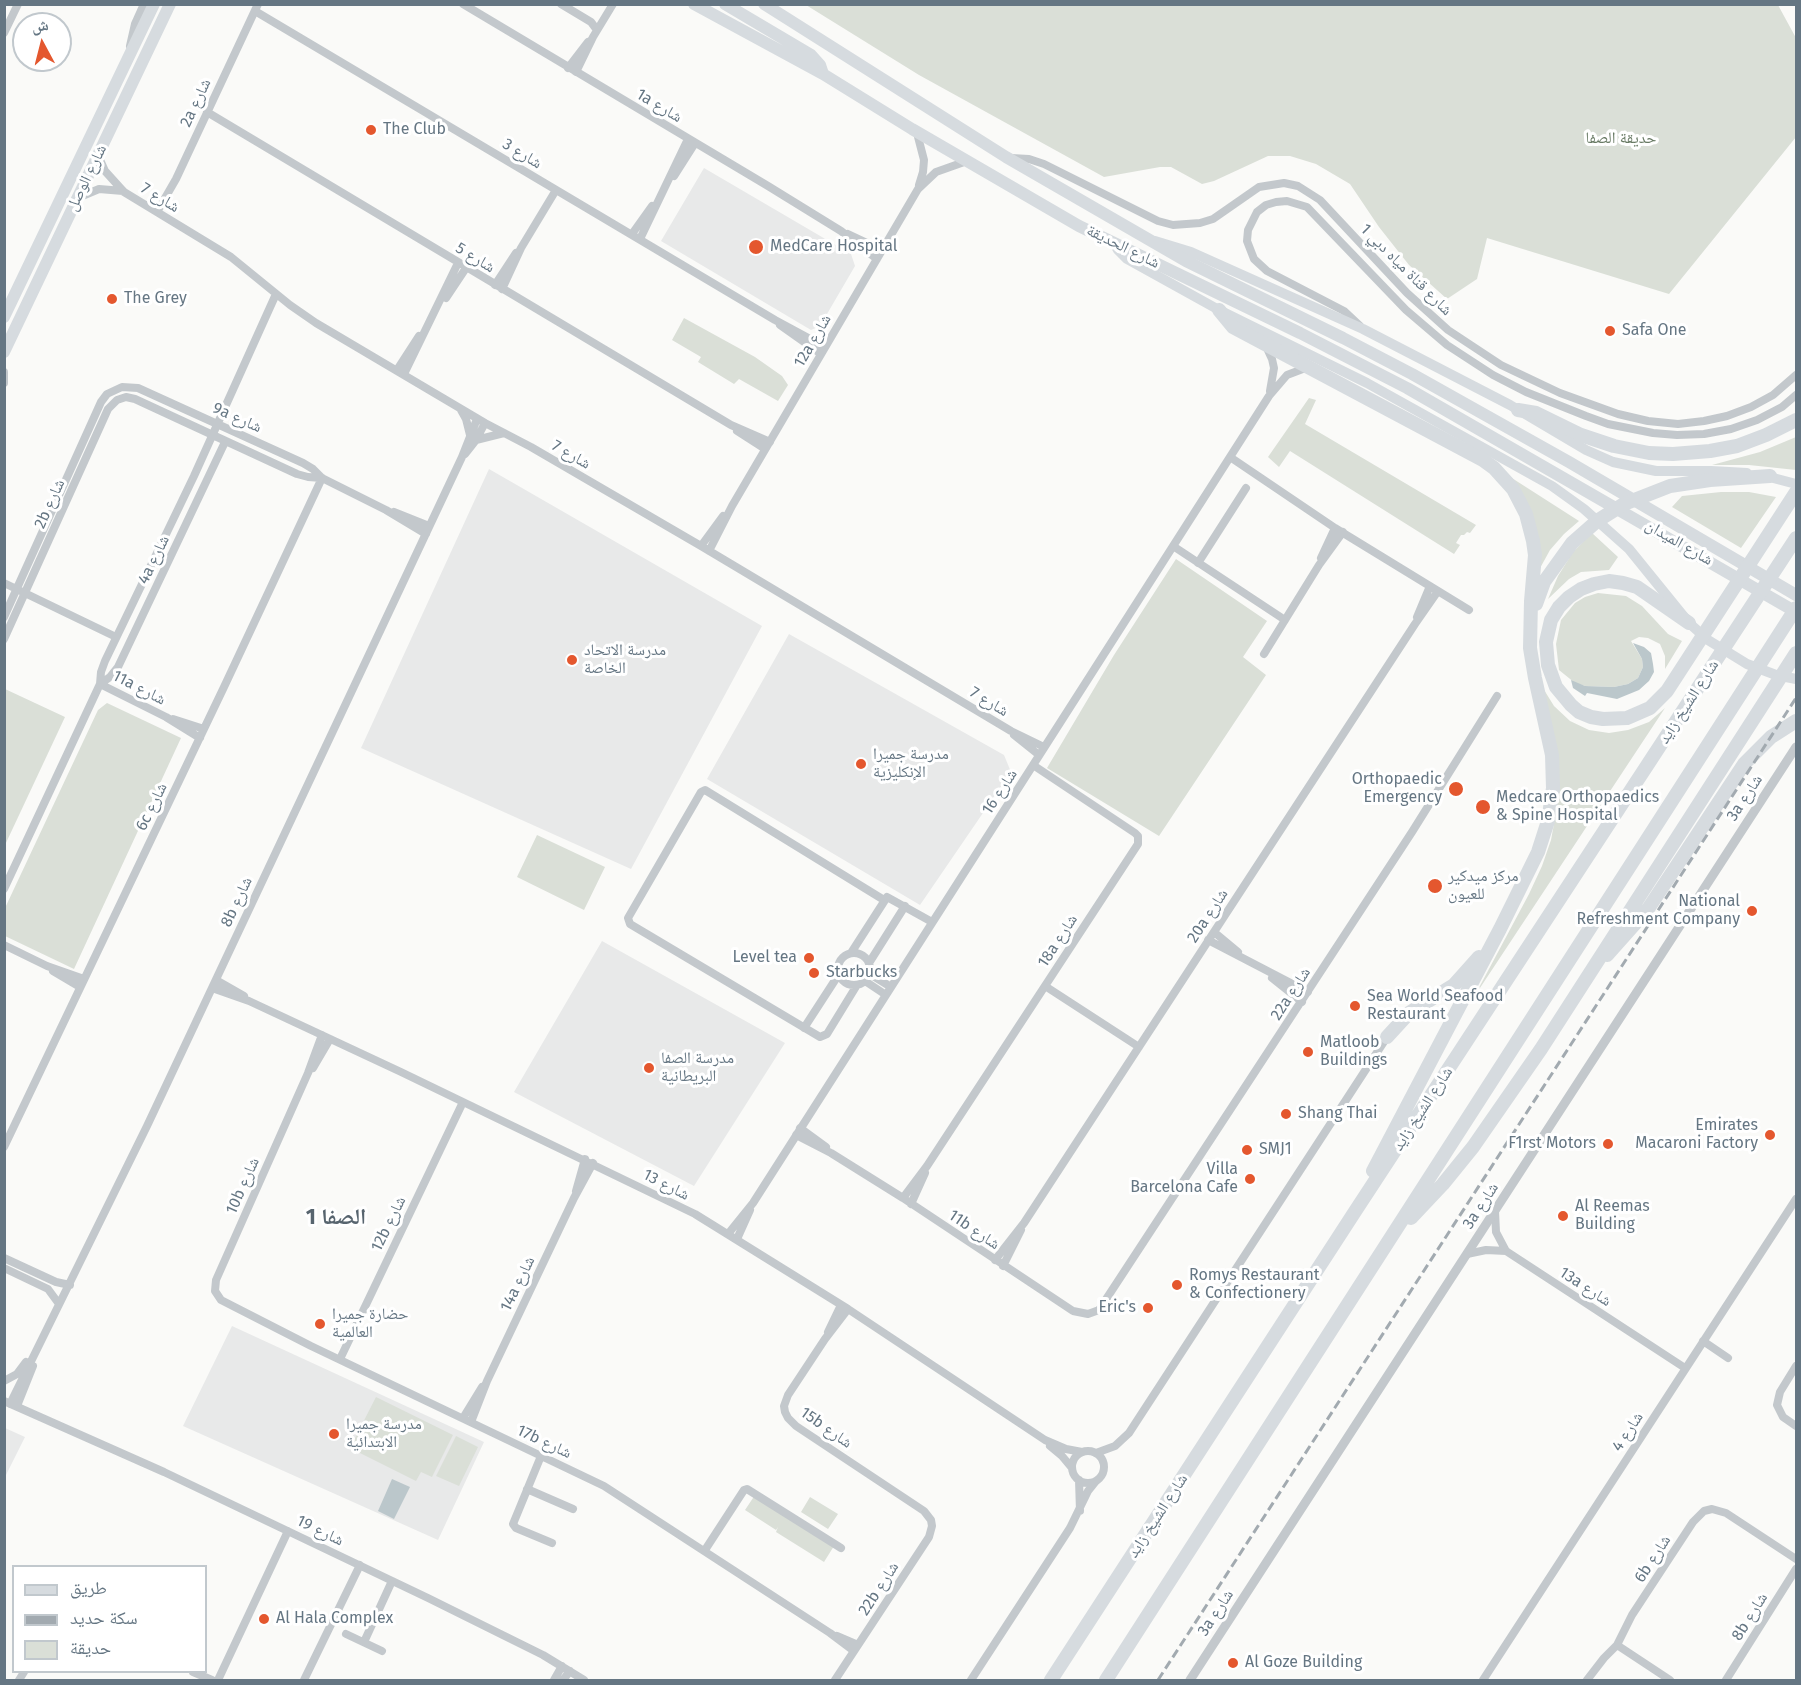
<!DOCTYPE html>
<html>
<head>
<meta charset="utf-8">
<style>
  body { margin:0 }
  #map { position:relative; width:1801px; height:1685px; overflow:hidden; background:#fafaf8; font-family:"Fira Sans","Noto Naskh Arabic",sans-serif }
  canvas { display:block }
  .frame { position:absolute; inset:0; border:6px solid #657683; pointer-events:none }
  .legend { position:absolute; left:12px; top:1565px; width:195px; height:108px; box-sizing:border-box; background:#fff; border:2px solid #c1c8cd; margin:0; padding:8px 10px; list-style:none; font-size:18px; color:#657683 }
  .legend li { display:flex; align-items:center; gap:12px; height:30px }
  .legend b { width:30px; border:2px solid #c1c8cd }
  .north { position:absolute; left:12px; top:12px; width:60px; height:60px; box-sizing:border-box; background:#fff; border:2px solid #c1c8cd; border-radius:50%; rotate:353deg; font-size:16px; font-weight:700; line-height:24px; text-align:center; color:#657683 }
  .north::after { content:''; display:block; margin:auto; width:21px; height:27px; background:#e4572e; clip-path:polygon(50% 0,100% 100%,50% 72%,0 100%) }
</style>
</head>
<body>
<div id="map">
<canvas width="1801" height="1685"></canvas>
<div class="frame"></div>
<ul class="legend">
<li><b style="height:8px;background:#d6dbdf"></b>طريق</li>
<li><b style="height:8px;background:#a2aab0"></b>سكة حديد</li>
<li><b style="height:16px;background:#dadfd7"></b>حديقة</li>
</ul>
<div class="north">ش</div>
</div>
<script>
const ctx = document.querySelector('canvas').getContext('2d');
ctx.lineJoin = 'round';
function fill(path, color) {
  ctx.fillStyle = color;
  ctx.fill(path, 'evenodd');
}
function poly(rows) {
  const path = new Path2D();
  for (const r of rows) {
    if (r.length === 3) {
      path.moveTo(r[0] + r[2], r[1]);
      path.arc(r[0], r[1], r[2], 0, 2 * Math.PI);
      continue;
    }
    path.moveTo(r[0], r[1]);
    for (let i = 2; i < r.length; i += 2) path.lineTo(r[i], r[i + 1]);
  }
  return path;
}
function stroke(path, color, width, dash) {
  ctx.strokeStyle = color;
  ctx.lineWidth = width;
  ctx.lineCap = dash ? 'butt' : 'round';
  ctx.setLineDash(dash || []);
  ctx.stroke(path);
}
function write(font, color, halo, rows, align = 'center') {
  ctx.font = font + ' "Fira Sans","Noto Naskh Arabic",sans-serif';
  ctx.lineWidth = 6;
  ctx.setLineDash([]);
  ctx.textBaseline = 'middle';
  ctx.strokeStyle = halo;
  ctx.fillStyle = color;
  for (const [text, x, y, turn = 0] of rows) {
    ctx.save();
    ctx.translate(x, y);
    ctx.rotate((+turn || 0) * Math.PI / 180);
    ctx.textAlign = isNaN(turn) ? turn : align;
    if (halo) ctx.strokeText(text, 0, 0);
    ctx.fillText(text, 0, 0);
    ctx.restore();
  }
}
fill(poly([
  [704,168,851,254,855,266,820,326,811,330,661,241],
  [489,469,762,626,631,869,361,748],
  [789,634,1004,755,1011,772,920,905,707,779],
  [602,941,785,1043,694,1186,514,1092],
  [232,1326,484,1442,438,1540,183,1426],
  [5,1428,25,1437,5,1477]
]), '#e8e9e9');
fill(poly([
  [806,5,1778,5,1796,38,1796,137,1669,294,1487,238,1477,279,1447,299,1409,265,1379,227,1350,184,1316,164,1290,156,1268,156,1214,181,1202,184,1171,167,1160,167,1104,177,919,75],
  [684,318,755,357,782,376,788,385,778,401,739,379,734,384,698,362,701,357,672,340],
  [1309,398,1316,400,1305,424,1476,525,1470,533,1467,532,1464,535,1461,535,1456,543,1460,545,1454,554,1290,451,1279,467,1268,457],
  [1796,437,1796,470,1749,465,1712,465,1760,452],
  [1504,473,1579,521,1564,534,1550,550,1539,570,1536,540],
  [1721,492,1749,492,1776,497,1741,548,1672,507,1682,496],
  [1592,533,1618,557,1609,570,1581,572,1569,579,1548,599,1558,576,1573,552],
  [1176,559,1267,621,1243,657,1266,675,1159,836,1047,768,1114,655],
  [1598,593,1626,596,1642,606,1668,634,1682,641,1665,669,1665,656,1660,644,1648,638,1639,637,1631,641,1642,659,1643,667,1638,678,1628,684,1614,687,1585,686,1575,683,1559,670,1556,644,1561,620,1575,603,1585,597],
  [1541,685,1554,706,1570,721,1589,730,1609,733,1628,730,1649,722,1665,708,1474,997,1529,894,1542,866,1551,840,1556,813],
  [5,689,65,717,5,845],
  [107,703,181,738,74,969,5,936,5,908,98,710],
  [537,835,605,867,584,910,517,877],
  [376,1397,453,1435,432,1477,421,1472,416,1481,350,1448],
  [456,1436,478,1447,459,1486,436,1476],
  [755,1495,834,1546,824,1562,776,1532,778,1527,776,1530,745,1510],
  [810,1497,838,1514,828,1529,801,1512]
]), '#dadfd7');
fill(poly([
  [1633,643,1644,647,1651,653,1653,664,1654,672,1649,681,1639,690,1617,699,1587,693,1585,696,1573,688,1571,680,1585,686,1614,687,1628,684,1638,678,1643,667,1642,659],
  [392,1479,410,1487,394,1519,378,1511]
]), '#bbc7cb');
stroke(poly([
  [463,4,768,186,841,231,877,259],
  [561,4,591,22,597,30],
  [255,11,775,320,825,347],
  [4,33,18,4],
  [130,46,135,24,144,4],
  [568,68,588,42],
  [576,72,593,37,613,4],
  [207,112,731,425,770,442],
  [917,133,924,160,923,172,919,185],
  [98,155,105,171,124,192,231,257,290,305,316,323,485,423,531,447,701,546,1011,731,1044,747],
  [1011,158,1029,159,1044,164,1158,221,1173,225,1200,223,1213,219,1259,187,1284,183,1298,186,1320,200,1407,293,1448,330,1501,365,1560,393,1618,414,1648,421,1678,424,1704,421,1727,416,1751,407,1773,395,1796,375],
  [674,176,695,143],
  [80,197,99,189,123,191],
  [157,212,176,179,258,4],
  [632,234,652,206],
  [848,234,882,250],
  [640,239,688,139],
  [495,285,516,253],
  [502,289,521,248,556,190],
  [446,298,466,268],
  [780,325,821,354],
  [1360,326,1344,311,1267,271,1254,259,1247,241,1248,230,1257,212,1266,205,1276,202,1287,201,1307,207,1406,310,1447,345,1493,375,1526,392,1586,416,1608,424,1653,433,1677,435,1704,434,1731,429,1757,420,1782,407,1796,395],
  [1266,346,1272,359,1274,368,1270,391],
  [397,370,419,336],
  [4,372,4,383],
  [404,374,458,263],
  [461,410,466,419,470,435],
  [737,431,765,449],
  [476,440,504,433],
  [465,454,476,440,485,423],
  [1230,457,1335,528,1469,610],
  [394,512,429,526],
  [701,546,723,516],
  [1173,546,1285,620],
  [709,551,732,506,918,189,936,172,967,161],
  [1321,558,1335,528],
  [1198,563,1246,488],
  [4,583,116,637],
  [4,617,101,402,107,394,122,387,138,388,303,463,313,469,322,478,386,510,426,534],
  [1417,617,1430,586],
  [4,639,108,409,117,400,126,397,135,399,297,474,308,477,322,478],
  [1264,654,1319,565,1343,532],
  [100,684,110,677,118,667,225,442],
  [100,684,166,717,200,738],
  [173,719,204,729],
  [1014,735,1039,755],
  [4,889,100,684,101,672,105,661,194,476,276,294],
  [1214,932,1238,952],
  [1208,940,1308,992],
  [4,945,47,966,84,979],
  [854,969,16],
  [851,953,887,897,932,922],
  [869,963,905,906],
  [53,971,80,987],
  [870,974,891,987],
  [1272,978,1302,1002],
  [216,980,244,996],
  [865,981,886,995],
  [857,985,827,1034,820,1037,630,924,628,918,701,792,705,790,884,900],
  [1045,986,1139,1047],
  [212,988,249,1001,401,1072,695,1214,848,1309,1045,1440,1066,1449,1082,1452],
  [804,1028,839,974],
  [322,1035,308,1073,216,1280,215,1291,221,1300,311,1346,604,1486,830,1633,854,1651],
  [313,1068,330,1039],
  [800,1128,826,1147],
  [796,1135,831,1153,903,1198,1073,1311,1088,1314,1099,1310,1412,832,1497,696],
  [4,1147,224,687,322,478],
  [576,1191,585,1159],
  [903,1198,927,1166,1138,844,1138,836,1135,833,1033,765],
  [911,1204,925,1173],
  [1495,1211,1496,1232,1506,1251,1685,1368],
  [728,1234,753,1203,1269,396,1287,375,1308,367],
  [737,1239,750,1210],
  [1467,1254,1486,1250,1506,1251],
  [4,1258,56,1282,70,1285],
  [995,1260,1024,1223,1415,624,1438,591],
  [1003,1266,1021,1230],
  [4,1268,48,1289,59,1304],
  [828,1332,841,1305],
  [1703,1341,1728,1358],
  [340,1359,463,1102],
  [1796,1366,1780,1392,1777,1405,1783,1417,1796,1426],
  [4,1381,17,1374,26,1362],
  [4,1401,164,1472,428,1598,543,1655,584,1680],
  [10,1404,147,1126,462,457,477,419],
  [17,1406,33,1366],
  [463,1418,482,1387],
  [471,1422,487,1381,574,1198,593,1163],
  [1050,1446,1062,1456,1072,1468],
  [1088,1467,16],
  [1096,1453,1115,1446,1129,1433,1387,1037],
  [541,1456,513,1524,516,1528,552,1543],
  [1079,1480,1080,1511],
  [527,1489,573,1509],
  [705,1550,744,1490,747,1489,841,1548],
  [346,1634,382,1651],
  [837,1636,858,1645],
  [364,1642,392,1581],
  [1617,1645,1670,1680],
  [193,1672,212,1680],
  [19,1680,24,1672],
  [218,1680,288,1531],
  [304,1680,360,1565],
  [554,1680,562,1666],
  [563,1680,570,1671],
  [835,1680,929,1537,932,1526,931,1520,924,1511,796,1426,788,1418,785,1412,784,1406,788,1395,825,1339,848,1309],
  [971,1680,1070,1528,1088,1491,1096,1481],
  [1483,1680,1796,1199],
  [1587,1680,1604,1658,1617,1645,1632,1615,1693,1522,1704,1511,1712,1509,1726,1513,1796,1559],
  [1726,1680,1796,1569]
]), '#c3c8cc', 8);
stroke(poly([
  [1190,1680,1796,747]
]), '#c3c8cc', 9);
stroke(poly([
  [1155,241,1191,252,1363,329,1510,405,1586,450,1613,462,1656,471,1711,471,1747,473],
  [1114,243,1118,250,1127,259,1219,310,1367,383,1552,486,1584,509,1629,549,1689,623,1708,640,1747,664,1776,675,1796,679],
  [1762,475,1796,484]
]), '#d6dbdf', 10);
stroke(poly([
  [694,4,823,74,912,129,1079,226,1300,333,1407,388,1796,612],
  [725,4,811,55,820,65,823,74],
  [764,4,1006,157,1186,261,1343,338,1412,374,1569,462,1796,595],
  [4,317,154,4],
  [4,352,170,4]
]), '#d6dbdf', 12);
stroke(poly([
  [1219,310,1233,327,1483,460,1494,468,1513,489,1526,514,1533,541,1535,555,1531,601,1530,648,1535,678,1552,755,1553,788,1548,821,1538,852,1500,929,1373,1171],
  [1518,410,1536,413,1581,435,1614,446,1649,453,1673,454,1710,451,1737,446,1766,435,1796,420],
  [1536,604,1544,582,1572,543,1597,521,1624,504,1670,486,1710,480,1770,476],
  [1689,623,1637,587,1623,583,1609,581,1594,584,1581,589,1569,597,1559,607,1551,620,1546,642,1548,665,1556,687,1571,705,1579,712,1591,717,1603,719,1627,718,1650,708,1667,691,1796,492],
  [1607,955,1648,909,1744,764,1771,737,1796,721],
  [1387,1037,1409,1013,1454,985,1479,957],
  [1411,1218,1443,1184,1473,1147,1541,1049,1796,653],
  [1051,1680,1354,1213,1796,538],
  [1106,1680,1796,608]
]), '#d6dbdf', 14);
stroke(poly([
  [1158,1680,1796,698]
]), '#a2aab0', 3, [9, 4.5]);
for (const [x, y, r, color] of [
  [371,130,6,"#e4572e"],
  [756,247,8,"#e4572e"],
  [112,299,6,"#e4572e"],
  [1610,331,6,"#e4572e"],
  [572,660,6,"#e4572e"],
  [861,764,6,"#e4572e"],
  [1456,789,8,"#e4572e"],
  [1483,807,8,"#e4572e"],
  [1435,886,8,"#e4572e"],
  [1752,911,6,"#e4572e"],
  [809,958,6,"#e4572e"],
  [814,973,6,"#e4572e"],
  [1355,1006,6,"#e4572e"],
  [1308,1052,6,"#e4572e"],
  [649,1068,6,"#e4572e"],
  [1286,1114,6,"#e4572e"],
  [1770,1135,6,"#e4572e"],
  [1608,1144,6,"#e4572e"],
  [1247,1150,6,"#e4572e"],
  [1250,1179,6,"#e4572e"],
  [1563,1216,6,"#e4572e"],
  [1177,1285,6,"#e4572e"],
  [1148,1308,6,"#e4572e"],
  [320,1324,6,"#e4572e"],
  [334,1434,6,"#e4572e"],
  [264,1619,6,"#e4572e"],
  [1233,1663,6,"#e4572e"]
]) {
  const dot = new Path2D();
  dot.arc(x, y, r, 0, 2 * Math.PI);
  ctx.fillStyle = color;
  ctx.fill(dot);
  stroke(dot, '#fff', 2);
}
write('16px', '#657683', '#fff', [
  ["2a شارع",196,103,-65],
  ["1a شارع",659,106,31],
  ["شارع 3",522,154,31],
  ["شارع الوصل",87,178,-64],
  ["شارع 7",160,198,31],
  ["شارع الحديقة",1123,247,26],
  ["شارع 5",475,258,31],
  ["شارع قناة مياه دبي 1",1406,270,45],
  ["12a شارع",813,341,-60],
  ["9a شارع",237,418,24],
  ["شارع 7",571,455,30],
  ["2b شارع",50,504,-66],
  ["شارع الميدان",1679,543,30],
  ["4a شارع",154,560,-64],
  ["11a شارع",139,688,27],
  ["شارع 7",989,702,31],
  ["شارع الشيخ زايد",1689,702,-57],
  ["شارع 16",1000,792,-57],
  ["3a شارع",1745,798,-57],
  ["6c شارع",152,807,-64],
  ["8b شارع",237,902,-65],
  ["20a شارع",1208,916,-57],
  ["18a شارع",1058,941,-57],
  ["22a شارع",1291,994,-57],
  ["شارع الشيخ زايد",1423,1109,-57],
  ["شارع 13",666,1185,27],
  ["10b شارع",243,1186,-66],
  ["3a شارع",1481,1206,-57],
  ["12b شارع",389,1224,-64],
  ["11b شارع",974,1230,34],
  ["14a شارع",518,1284,-64],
  ["13a شارع",1585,1287,33],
  ["15b شارع",826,1428,35],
  ["شارع 4",1628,1432,-57],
  ["17b شارع",544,1442,25],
  ["شارع الشيخ زايد",1158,1516,-57],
  ["شارع 19",320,1531,26],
  ["6b شارع",1653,1559,-57],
  ["22b شارع",879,1589,-57],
  ["3a شارع",1216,1613,-57],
  ["8b شارع",1750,1617,-58]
]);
write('16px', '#657683', '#fff', [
  ["The Club",383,130],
  ["MedCare Hospital",770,247],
  ["The Grey",124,299],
  ["Safa One",1622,331],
  ["مدرسة الاتحاد",584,651],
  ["الخاصة",584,669],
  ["مدرسة جميرا",873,755],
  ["الإنكليزية",873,773],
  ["Orthopaedic",1442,780,"right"],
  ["Emergency",1442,798,"right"],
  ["Medcare Orthopaedics",1496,798],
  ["& Spine Hospital",1496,816],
  ["مركز ميدكير",1448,877],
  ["للعيون",1448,895],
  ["National",1740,902,"right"],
  ["Refreshment Company",1740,920,"right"],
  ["Level tea",797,958,"right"],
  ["Starbucks",826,973],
  ["Sea World Seafood",1367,997],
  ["Restaurant",1367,1015],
  ["Matloob",1320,1043],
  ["Buildings",1320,1061],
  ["مدرسة الصفا",661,1059],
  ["البريطانية",661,1077],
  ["Shang Thai",1298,1114],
  ["Emirates",1758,1126,"right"],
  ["Macaroni Factory",1758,1144,"right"],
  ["F1rst Motors",1596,1144,"right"],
  ["SMJ1",1259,1150],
  ["Villa",1238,1170,"right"],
  ["Barcelona Cafe",1238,1188,"right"],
  ["Al Reemas",1575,1207],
  ["Building",1575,1225],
  ["Romys Restaurant",1189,1276],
  ["& Confectionery",1189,1294],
  ["Eric's",1136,1308,"right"],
  ["حضارة جميرا",332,1315],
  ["العالمية",332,1333],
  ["مدرسة جميرا",346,1425],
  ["الابتدائية",346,1443],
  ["Al Hala Complex",276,1619],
  ["Al Goze Building",1245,1663]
], 'left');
write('16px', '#687a64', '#fff', [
  ["حديقة الصفا",1621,139]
]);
write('bold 22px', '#57646e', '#fff', [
  ["الصفا 1",336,1218]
]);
</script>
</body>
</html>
